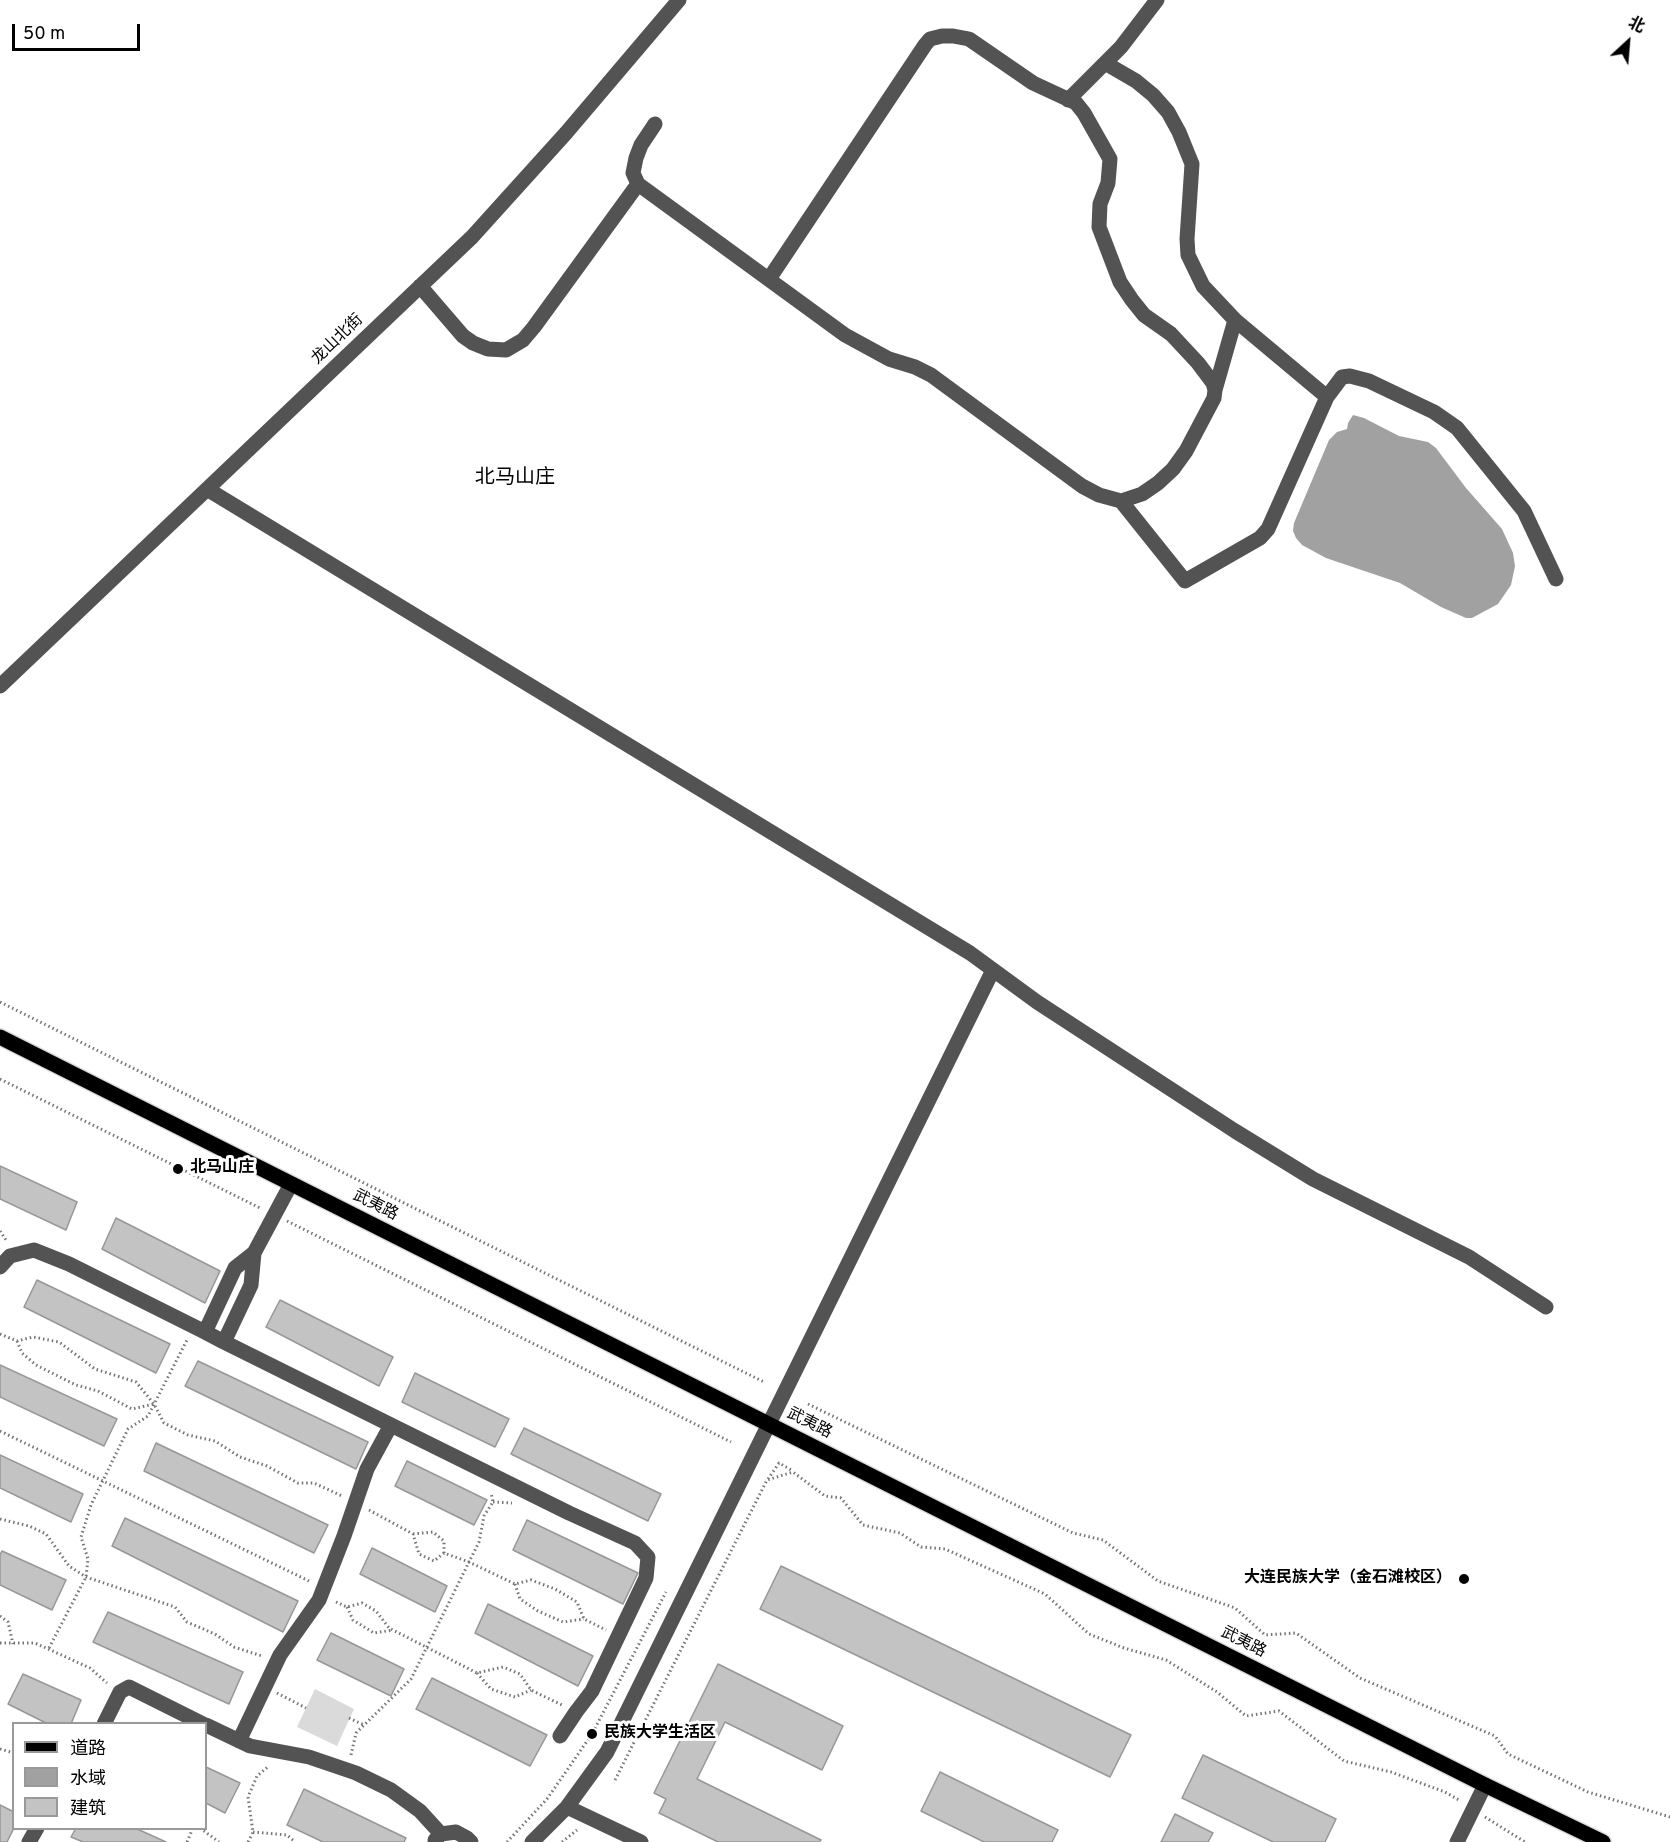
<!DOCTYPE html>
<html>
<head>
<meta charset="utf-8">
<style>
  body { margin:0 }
  #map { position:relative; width:1670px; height:1842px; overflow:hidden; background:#fff; font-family:Overpass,"Noto Sans SC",sans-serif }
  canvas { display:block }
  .legend { position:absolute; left:12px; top:1722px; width:195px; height:108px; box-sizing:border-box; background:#fff; border:2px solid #999; margin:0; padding:8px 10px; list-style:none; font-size:18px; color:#000 }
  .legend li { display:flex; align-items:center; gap:12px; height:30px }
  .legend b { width:30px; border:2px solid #999 }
  .north { position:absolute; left:1598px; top:12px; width:60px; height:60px; -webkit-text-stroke:4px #fff; paint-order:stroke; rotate:26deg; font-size:16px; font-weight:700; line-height:24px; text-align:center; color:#000 }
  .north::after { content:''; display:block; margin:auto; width:21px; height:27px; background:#000; clip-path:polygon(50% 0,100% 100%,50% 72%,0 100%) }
  .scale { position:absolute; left:12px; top:24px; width:128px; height:27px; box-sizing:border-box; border:3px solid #000; border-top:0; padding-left:8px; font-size:18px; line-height:21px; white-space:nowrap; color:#000; -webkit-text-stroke:4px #fff; paint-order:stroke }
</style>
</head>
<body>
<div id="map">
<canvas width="1670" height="1842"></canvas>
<ul class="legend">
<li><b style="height:8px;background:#000"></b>道路</li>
<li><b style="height:16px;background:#a1a1a1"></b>水域</li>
<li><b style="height:16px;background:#c3c3c3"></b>建筑</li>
</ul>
<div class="north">北</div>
<div class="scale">50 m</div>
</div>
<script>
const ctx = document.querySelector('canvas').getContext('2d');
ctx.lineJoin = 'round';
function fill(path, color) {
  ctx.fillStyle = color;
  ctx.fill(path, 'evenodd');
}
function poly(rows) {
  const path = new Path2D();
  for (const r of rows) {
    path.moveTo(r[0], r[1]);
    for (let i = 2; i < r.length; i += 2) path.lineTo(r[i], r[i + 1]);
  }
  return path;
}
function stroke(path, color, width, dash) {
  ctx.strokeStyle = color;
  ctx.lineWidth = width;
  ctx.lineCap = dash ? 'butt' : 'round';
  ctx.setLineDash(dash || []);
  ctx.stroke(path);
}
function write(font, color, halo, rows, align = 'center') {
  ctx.font = font + ' Overpass,"Noto Sans SC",sans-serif';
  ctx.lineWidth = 6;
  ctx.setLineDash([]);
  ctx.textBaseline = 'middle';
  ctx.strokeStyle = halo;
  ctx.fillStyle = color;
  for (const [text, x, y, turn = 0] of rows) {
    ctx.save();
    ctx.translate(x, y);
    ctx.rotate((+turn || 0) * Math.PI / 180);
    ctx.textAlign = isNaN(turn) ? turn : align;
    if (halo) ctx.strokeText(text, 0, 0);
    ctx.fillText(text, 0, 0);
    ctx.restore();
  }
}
fill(poly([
  [315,1689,354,1709,337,1746,297,1727]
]), '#dadada');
fill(poly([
  [1353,415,1364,418,1399,436,1428,442,1436,448,1466,488,1502,529,1513,553,1515,566,1511,585,1498,604,1472,618,1466,618,1441,607,1400,583,1326,558,1302,545,1296,538,1293,531,1294,523,1329,440,1337,432,1347,429,1348,423]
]), '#a1a1a1');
const building = poly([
  [0,1166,77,1202,66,1230,0,1199,0,1166],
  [116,1218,220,1271,205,1303,102,1249,116,1218],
  [37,1280,170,1344,156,1373,24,1307,37,1280],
  [280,1300,393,1357,379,1386,266,1327,280,1300],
  [198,1361,368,1442,356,1469,185,1386,198,1361],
  [0,1365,117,1419,104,1446,0,1397,0,1365],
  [415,1373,509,1419,495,1447,402,1402,415,1373],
  [524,1428,661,1494,648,1521,511,1454,524,1428],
  [156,1443,328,1525,314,1553,144,1471,156,1443],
  [0,1455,83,1494,71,1522,0,1488,0,1455],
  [407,1461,487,1500,474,1525,395,1486,407,1461],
  [125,1518,298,1601,283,1632,112,1546,125,1518],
  [527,1520,638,1573,623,1604,513,1550,527,1520],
  [372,1548,447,1586,435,1612,360,1574,372,1548],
  [2,1551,66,1580,52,1610,0,1585,0,1555,2,1551],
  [781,1566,1131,1735,1110,1777,760,1609,781,1566],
  [488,1604,593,1656,578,1686,475,1633,488,1604],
  [108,1612,243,1672,229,1704,93,1642,108,1612],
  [331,1633,404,1669,391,1696,317,1660,331,1633],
  [718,1664,843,1726,822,1770,725,1722,697,1779,821,1840,819,1842,718,1842,659,1813,666,1799,654,1793,718,1664],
  [23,1674,81,1700,71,1724,48,1724,8,1704,23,1674],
  [432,1678,547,1735,530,1766,416,1709,432,1678],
  [1203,1755,1336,1819,1325,1842,1273,1842,1182,1798,1203,1755],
  [206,1767,240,1783,225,1813,206,1803,206,1767],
  [940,1772,1058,1830,1052,1842,984,1842,921,1811,940,1772],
  [304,1789,406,1838,404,1842,323,1842,287,1825,304,1789],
  [0,1805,14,1812,14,1828,7,1842,0,1842,0,1805],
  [1175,1814,1213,1833,1208,1842,1161,1842,1175,1814],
  [76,1828,135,1828,166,1842,83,1842,71,1837,76,1828]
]);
fill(building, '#c3c3c3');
stroke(building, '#979797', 1.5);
const major = poly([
  [0,1037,1485,1785,1603,1842]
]);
stroke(major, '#dbdbdb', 18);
stroke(poly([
  [0,1002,764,1382],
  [0,1079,262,1209],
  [287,1221,731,1442],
  [0,1231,6,1240],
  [0,1334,17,1341,33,1337,59,1342,95,1369,136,1382,154,1404,164,1423,188,1435,215,1441,240,1457,267,1466,298,1483,314,1483,342,1496],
  [17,1341,22,1353,36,1365,76,1385,98,1391,132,1409,154,1404],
  [808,1404,1073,1533,1103,1540,1158,1581,1235,1608,1265,1635,1296,1633,1360,1678,1495,1736,1508,1754,1588,1792,1670,1817],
  [0,1431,309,1581],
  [768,1479,779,1463,793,1471],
  [493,1502,512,1503],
  [369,1510,413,1534,419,1554,434,1561,444,1553,469,1562,479,1542,484,1516,493,1502,491,1493],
  [0,1519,29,1526,46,1534,69,1566,86,1577,175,1607,187,1622,215,1634,234,1647,262,1656],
  [413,1534,433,1532,444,1541,444,1553],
  [515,1584,520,1599,538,1611,563,1622,584,1619],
  [336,1602,347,1607,362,1603,376,1611,389,1628,477,1673,503,1667,520,1674,531,1690,562,1705],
  [347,1607,353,1620,374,1633,393,1630],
  [0,1616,8,1622,13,1644],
  [0,1643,35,1643,90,1668,107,1683],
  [49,1648,86,1577,88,1559,81,1537,91,1505,128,1429,148,1416,187,1340],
  [477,1673,491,1689,515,1697,531,1690],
  [277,1693,306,1708],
  [349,1718,364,1725],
  [0,1749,14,1753],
  [351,1755,356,1733,411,1679,469,1562,515,1584,531,1580,555,1589,577,1602,584,1619,606,1630],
  [615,1780,767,1480,793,1472,825,1496,841,1498,863,1525,900,1533,921,1547,945,1549,1045,1594,1089,1634,1124,1648,1166,1660,1217,1692,1246,1716,1279,1711,1344,1761,1391,1772,1445,1792,1459,1800],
  [1485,1817,1525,1842],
  [200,1828,219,1842],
  [253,1832,287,1835,295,1842],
  [187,1842,193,1828],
  [248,1842,253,1832,248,1797,257,1776,269,1766],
  [507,1842,547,1799,592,1734,666,1592],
  [562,1842,577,1830]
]), '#757575', 3, [1.5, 3]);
stroke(poly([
  [1105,63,1136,81,1153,95,1168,112,1179,132,1192,164,1187,239,1188,255,1203,286,1235,320],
  [1068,100,1121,47,1157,0],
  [655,124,641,145,636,158,633,173,638,184,845,335,889,359,915,367,931,375,1082,486,1099,495,1121,501,1142,494,1158,483,1173,469,1186,451,1214,398,1215,390,1213,383,1198,363,1171,334,1144,315,1132,300,1120,282,1099,227,1100,204,1108,183,1110,159,1084,113,1076,103,1033,83,969,39,953,36,942,36,930,39,925,45,769,279],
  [420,286,463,336,473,343,488,349,506,350,523,340,534,327,638,184],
  [1215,390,1235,320,1327,397],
  [207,489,970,953,1037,1002,1235,1131,1313,1179,1469,1257,1546,1307],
  [1121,501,1185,581,1260,538,1268,529,1327,397,1342,377,1350,376,1369,381,1434,412,1457,428,1524,511,1556,579],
  [0,686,472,237,566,133,679,0],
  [254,1253,251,1285,224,1342,205,1332,235,1268,254,1253,291,1184],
  [0,1267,10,1256,34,1250,69,1264,205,1332],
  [224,1342,391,1425],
  [104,1724,120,1692,129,1687,203,1724],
  [206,1725,250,1746,309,1757,356,1773,391,1790,420,1811,441,1834],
  [239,1741,280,1655,319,1600,344,1536,367,1469,391,1425,569,1513,635,1543,648,1557,646,1578,592,1691,576,1712,560,1736],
  [567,1807,641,1842],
  [435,1840,441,1834,456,1832,467,1838,471,1842],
  [29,1842,37,1828],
  [532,1842,567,1807,607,1752,993,970],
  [1457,1842,1485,1785]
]), '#535353', 15);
stroke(major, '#000', 15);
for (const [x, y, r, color] of [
  [178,1169,6,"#000"],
  [1464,1579,6,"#000"],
  [592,1734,6,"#000"]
]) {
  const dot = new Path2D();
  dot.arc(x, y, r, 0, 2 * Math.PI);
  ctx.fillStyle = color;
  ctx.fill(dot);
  stroke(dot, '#fff', 2);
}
write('16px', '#000', '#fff', [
  ["龙山北街",338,340,-44],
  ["武夷路",375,1206,27],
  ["武夷路",809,1424,27],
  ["武夷路",1243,1643,27]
]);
write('bold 16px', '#000', '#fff', [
  ["北马山庄",190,1169],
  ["大连民族大学（金石滩校区）",1452,1579,"right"],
  ["民族大学生活区",604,1734]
], 'left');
write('20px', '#000', '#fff', [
  ["北马山庄",515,479]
]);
</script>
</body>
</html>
